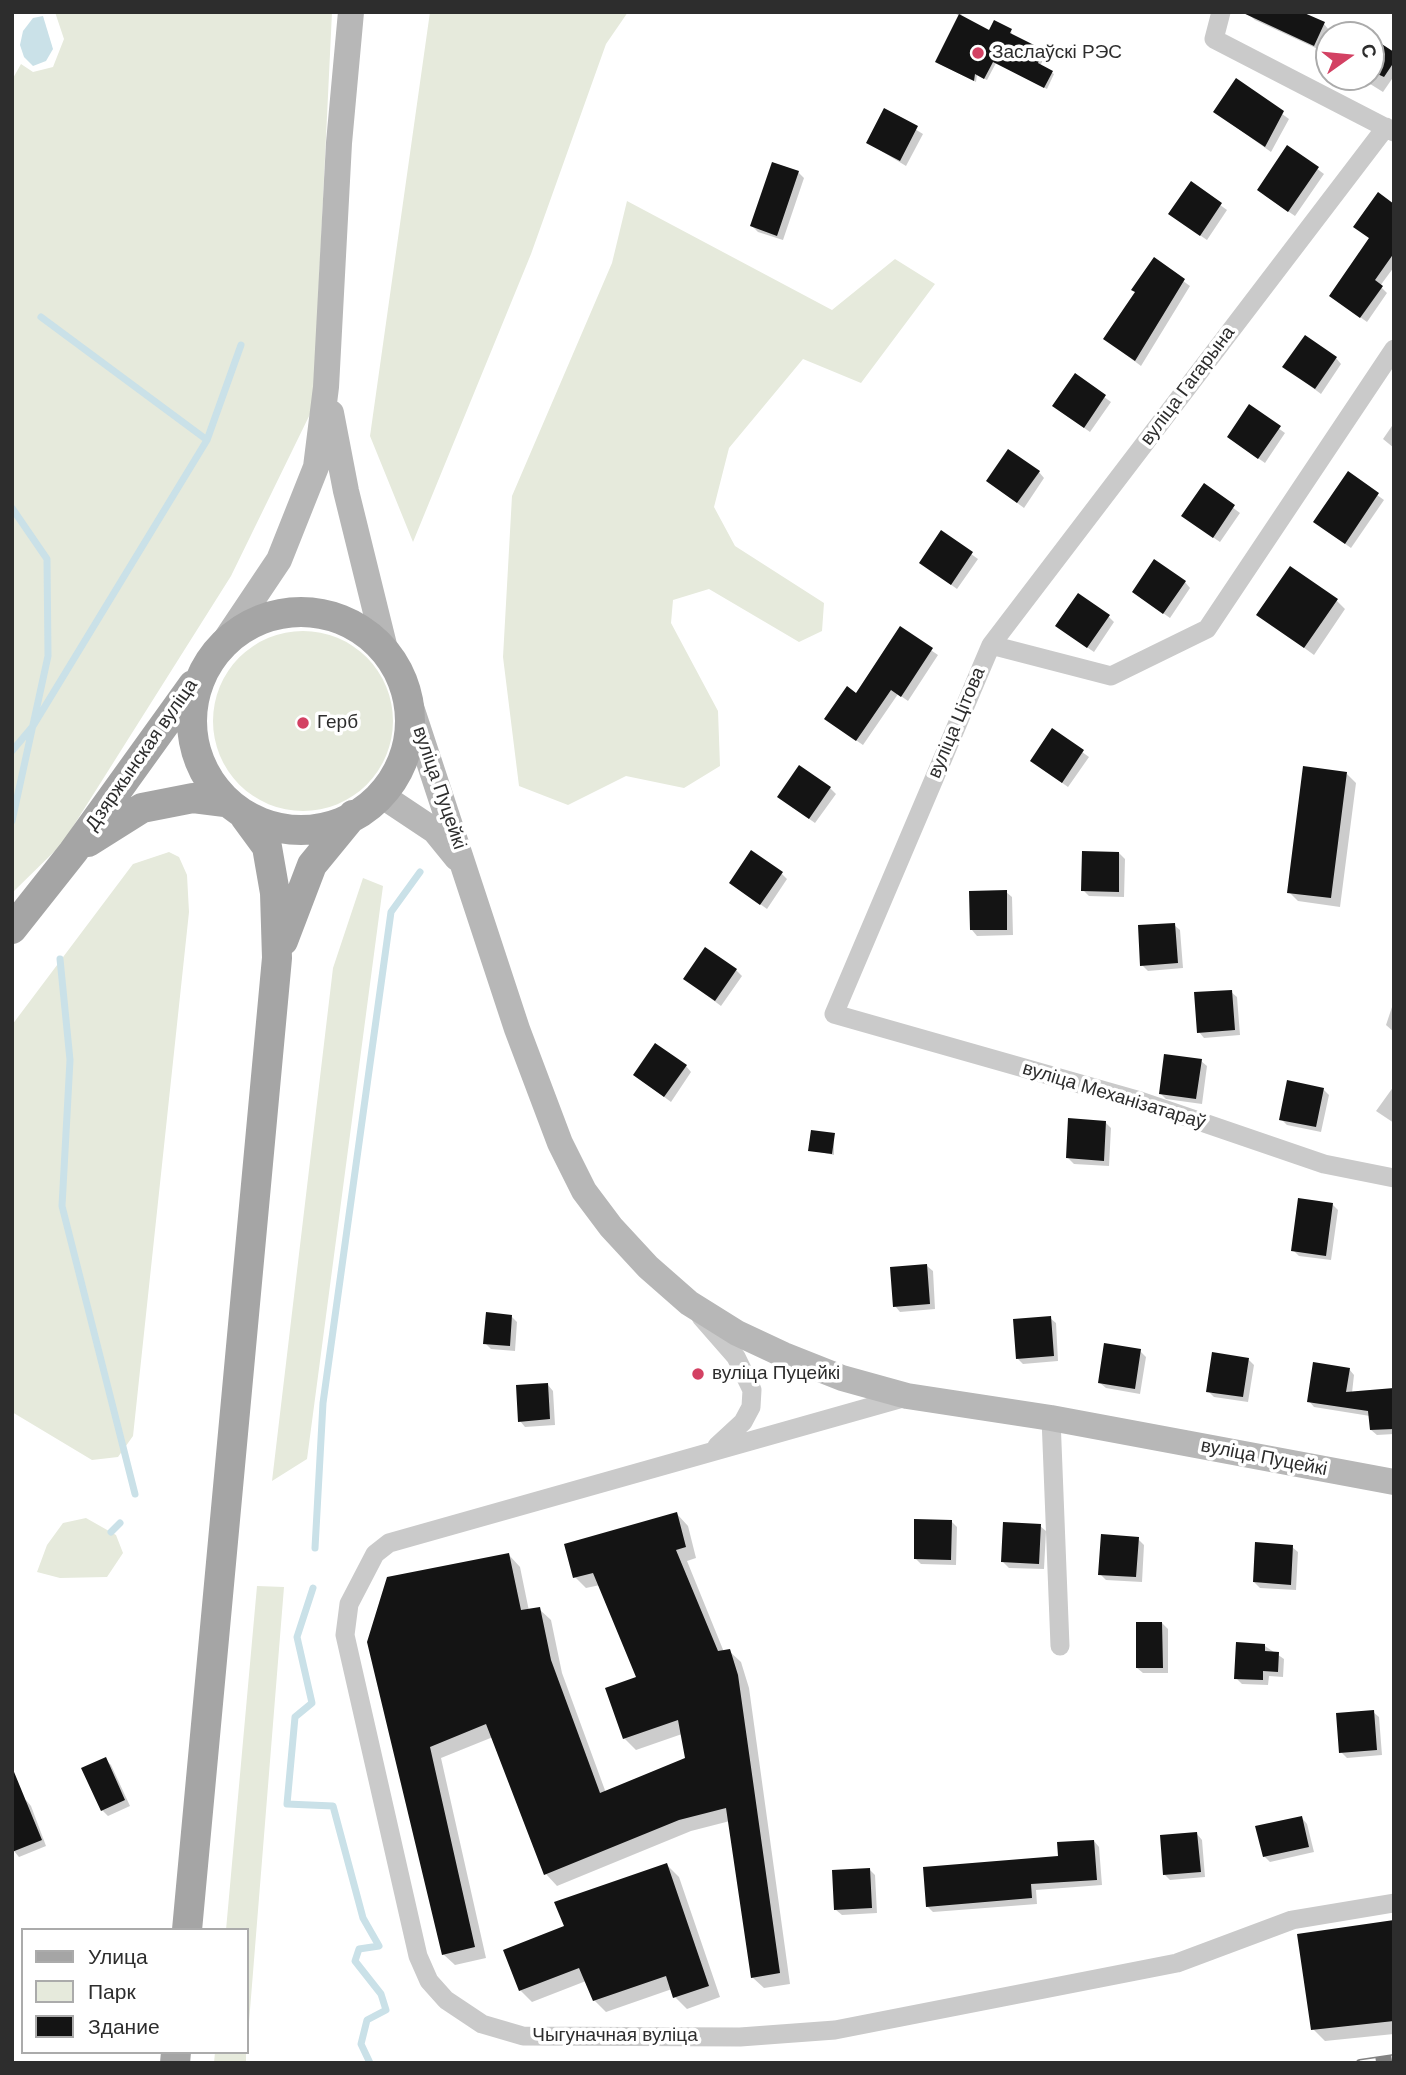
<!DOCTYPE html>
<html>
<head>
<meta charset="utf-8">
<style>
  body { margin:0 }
  #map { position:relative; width:1406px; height:2075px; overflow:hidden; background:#fff; font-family:Helvetica,sans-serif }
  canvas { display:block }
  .frame { position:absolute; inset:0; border:14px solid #2d2d2d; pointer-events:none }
  .legend { position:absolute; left:21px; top:1928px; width:228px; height:126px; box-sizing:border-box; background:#fff; border:2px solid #ababab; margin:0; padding:9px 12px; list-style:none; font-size:21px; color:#2d2d2d }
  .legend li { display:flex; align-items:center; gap:14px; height:35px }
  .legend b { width:35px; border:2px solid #ababab }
  .north { position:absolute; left:1315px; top:21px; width:70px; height:70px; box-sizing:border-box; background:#fff; border:2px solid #ababab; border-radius:50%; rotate:75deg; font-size:19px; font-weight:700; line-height:28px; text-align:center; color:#2d2d2d }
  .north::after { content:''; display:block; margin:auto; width:24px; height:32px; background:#d34163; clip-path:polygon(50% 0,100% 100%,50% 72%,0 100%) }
</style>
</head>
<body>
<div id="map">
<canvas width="1406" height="2075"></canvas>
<div class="frame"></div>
<ul class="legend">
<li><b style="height:9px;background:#a5a5a5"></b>Улица</li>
<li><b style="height:19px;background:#e6eadc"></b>Парк</li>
<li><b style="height:19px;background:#141414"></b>Здание</li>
</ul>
<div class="north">С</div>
</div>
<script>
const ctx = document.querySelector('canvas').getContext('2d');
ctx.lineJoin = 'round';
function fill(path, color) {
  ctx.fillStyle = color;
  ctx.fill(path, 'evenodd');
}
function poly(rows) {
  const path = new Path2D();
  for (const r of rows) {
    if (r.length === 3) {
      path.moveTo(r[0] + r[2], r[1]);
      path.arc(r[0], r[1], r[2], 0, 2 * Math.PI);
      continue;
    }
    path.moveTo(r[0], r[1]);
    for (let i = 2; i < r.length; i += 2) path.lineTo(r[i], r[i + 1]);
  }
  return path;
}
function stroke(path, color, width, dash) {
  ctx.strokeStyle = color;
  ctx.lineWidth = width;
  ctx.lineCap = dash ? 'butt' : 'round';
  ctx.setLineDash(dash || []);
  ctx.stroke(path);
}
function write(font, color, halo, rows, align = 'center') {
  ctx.font = font + ' Helvetica,sans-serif';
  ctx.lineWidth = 7;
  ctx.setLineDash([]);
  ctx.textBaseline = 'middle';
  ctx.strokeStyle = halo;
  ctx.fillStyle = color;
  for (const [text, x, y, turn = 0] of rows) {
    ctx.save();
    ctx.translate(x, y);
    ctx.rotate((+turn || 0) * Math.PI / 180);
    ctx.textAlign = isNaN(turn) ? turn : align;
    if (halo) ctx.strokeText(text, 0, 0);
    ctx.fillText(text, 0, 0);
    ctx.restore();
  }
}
fill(poly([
  [55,12,332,12,313,408,231,576,62,844,12,893,12,80,21,64,33,72,53,67,64,39],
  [430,12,628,12,606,44,531,254,413,542,370,436],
  [627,201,832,310,895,259,935,284,861,383,803,359,729,448,714,507,735,546,824,603,822,631,799,642,709,589,673,600,671,623,718,711,720,766,684,788,626,776,568,805,519,786,503,657,512,496,612,263],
  [303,721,90],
  [169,852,179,857,187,875,189,912,133,1436,118,1457,92,1460,12,1412,12,1025,133,864],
  [363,878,383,886,307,1459,272,1481,333,968],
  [86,1518,116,1535,123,1553,107,1577,60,1578,37,1572,47,1545,63,1523],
  [257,1586,284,1587,247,2047,247,1930,226,1930],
  [215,2052,246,2052,246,2063,214,2063]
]), '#e6eadc');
fill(poly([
  [43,16,53,49,46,61,33,66,24,57,20,45,23,31,33,18]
]), '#cae1e8');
fill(poly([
  [952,12,963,12,960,17,990,32,1011,30,1012,36,1043,52,1046,54,1040,66,1054,74,1047,89,996,63,987,80,977,75,976,82,940,64,960,16],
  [1249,15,1324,24,1329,30,1320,50,1255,20],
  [1371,40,1394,55,1394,76,1383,92,1359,77,1371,77],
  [1237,81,1289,119,1271,152,1215,112],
  [885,111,923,134,906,166,868,143],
  [1288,147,1324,174,1295,216,1264,195],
  [798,172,804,178,783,240,758,232,752,226],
  [1191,184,1227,210,1207,240,1176,219],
  [1394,206,1394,267,1380,286,1387,293,1367,322,1331,296,1370,239,1355,227],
  [1154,260,1190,286,1141,366,1105,339,1137,293],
  [1336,358,1341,364,1321,394,1285,367],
  [1075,376,1111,402,1090,432,1060,411],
  [1249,407,1285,433,1265,463,1235,442],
  [1394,423,1394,448,1383,439],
  [1039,472,1044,478,1024,508,988,481],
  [1348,474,1384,500,1351,548,1321,527],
  [1204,486,1240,513,1220,542,1189,521],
  [942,533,978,559,957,589,921,563],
  [1185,582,1190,588,1170,618,1140,597],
  [1336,600,1345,609,1314,655,1258,614],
  [1109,617,1114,622,1094,652,1063,631],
  [900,629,938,655,908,701,898,694,863,745,832,724,857,695],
  [1053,731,1089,757,1068,787,1038,766],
  [1347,774,1356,783,1340,907,1298,901,1289,892],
  [830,788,836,794,815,823,785,802],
  [1119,853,1125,859,1124,897,1089,896,1083,890],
  [782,874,787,879,767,909,731,883],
  [1006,892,1012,897,1013,935,977,936,972,930],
  [1174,925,1180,930,1183,968,1148,971,1142,965],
  [736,970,742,976,721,1006,685,979],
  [1231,992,1237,997,1240,1035,1204,1038,1199,1032],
  [1394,1001,1394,1032,1386,1025],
  [1201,1061,1207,1066,1202,1104,1166,1099,1160,1093],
  [686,1066,691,1072,671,1102,635,1075],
  [1394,1086,1394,1123,1376,1111],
  [1323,1089,1329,1095,1321,1132,1287,1125,1281,1119],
  [1105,1122,1111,1128,1109,1166,1074,1164,1068,1158],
  [834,1135,834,1155,810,1150],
  [1332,1204,1338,1210,1331,1260,1299,1256,1293,1250],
  [927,1266,933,1271,935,1309,900,1312,895,1306],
  [512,1317,517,1322,515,1351,491,1349,485,1343],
  [1050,1318,1056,1323,1058,1361,1023,1364,1017,1358],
  [1140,1351,1146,1357,1140,1394,1106,1388,1100,1383],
  [1248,1359,1254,1365,1248,1402,1214,1397,1208,1391],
  [1349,1369,1354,1375,1352,1393,1394,1390,1394,1434,1377,1435,1371,1430,1370,1416,1314,1407,1309,1401],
  [548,1385,553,1391,555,1425,525,1427,520,1421],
  [677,1514,688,1526,696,1558,687,1561,724,1652,729,1651,741,1662,749,1688,790,1984,764,1988,752,1977,730,1821,691,1831,557,1886,546,1874,493,1737,441,1758,486,1958,455,1965,443,1954,369,1642,509,1555,520,1567,529,1611,539,1609,551,1620,562,1673,606,1793,687,1759,682,1734,636,1750,624,1738,638,1678,600,1585,586,1588,575,1577],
  [951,1521,957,1527,956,1565,921,1564,915,1558],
  [1040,1526,1046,1531,1044,1569,1009,1568,1003,1562],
  [1138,1539,1144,1545,1142,1582,1106,1580,1100,1574],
  [1292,1547,1298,1552,1296,1590,1260,1588,1254,1582],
  [1162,1623,1168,1629,1168,1673,1143,1673,1137,1668],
  [1265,1646,1284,1659,1283,1677,1269,1676,1268,1685,1242,1684,1236,1678],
  [1373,1712,1379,1717,1382,1755,1347,1758,1341,1752],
  [105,1759,111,1765,130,1806,108,1816,102,1810],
  [26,1800,31,1806,46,1846,19,1857,14,1851],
  [1302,1818,1307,1824,1314,1852,1270,1862,1264,1856],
  [1197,1834,1202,1840,1205,1877,1170,1880,1164,1874],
  [1094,1841,1099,1847,1102,1885,1036,1890,1037,1904,933,1912,927,1906,1060,1858],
  [667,1865,679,1877,720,1997,687,2009,675,1997,672,1989,606,2012,594,2000,586,1981,532,2002,520,1990,566,1927],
  [869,1869,875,1875,877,1913,842,1915,836,1910],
  [1394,1921,1394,2034,1325,2041,1313,2029]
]), '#0003');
stroke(poly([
  [41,317,207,440,241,345],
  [12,508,47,559,48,656,12,821],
  [12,751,33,726,207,440],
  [60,959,70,1060,62,1206,135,1494],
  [111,1532,120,1523],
  [315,1548,323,1403,391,912,420,872],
  [313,1588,297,1637,312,1703,295,1717,287,1804,333,1806,363,1918,379,1946,359,1949,355,1961,381,1994,386,2010,367,2020,361,2044,370,2063]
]), '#cae1e8', 7);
fill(poly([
  [1241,12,1302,12,1325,22,1314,46],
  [959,14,989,30,994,20,1012,29,1010,33,1044,50,1038,63,1053,71,1044,88,993,62,984,79,975,74,974,81,935,62],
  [1371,37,1394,52,1394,62,1384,77,1371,71],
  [1236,78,1284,111,1265,147,1213,112],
  [884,108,918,126,900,161,866,143],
  [1287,145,1319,167,1288,212,1257,190],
  [772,162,799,171,777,236,750,226],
  [1191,181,1222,203,1200,236,1168,214],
  [1378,192,1394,204,1394,253,1375,280,1383,286,1360,318,1329,296,1369,238,1353,227],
  [1154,257,1185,279,1135,361,1103,339,1135,292,1131,290],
  [1305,335,1337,357,1315,389,1282,367],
  [1075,373,1106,395,1084,428,1052,406],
  [1249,404,1281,426,1258,459,1227,437],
  [1008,449,1040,471,1017,503,986,481],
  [1348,471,1379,493,1345,544,1313,522],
  [1204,483,1235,505,1213,538,1181,516],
  [941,530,973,552,951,585,919,563],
  [1154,559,1186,581,1163,614,1132,592],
  [1290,566,1338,599,1304,648,1256,615],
  [1078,593,1110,615,1087,648,1055,626],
  [900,626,933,648,901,697,891,690,856,741,824,719,847,686,856,693],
  [1052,728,1084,750,1062,783,1030,761],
  [799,765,831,787,809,819,777,797],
  [1303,766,1347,772,1331,898,1287,893],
  [751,850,783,872,760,905,729,883],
  [1082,851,1119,852,1119,892,1081,891],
  [1007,890,1007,930,970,930,969,891],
  [1175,923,1178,963,1140,966,1138,925],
  [705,947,737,969,715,1001,683,979],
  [1232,990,1235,1030,1197,1033,1194,992],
  [655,1043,687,1065,664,1097,633,1075],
  [1164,1054,1202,1059,1196,1099,1159,1094],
  [1287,1080,1324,1088,1316,1127,1279,1120],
  [1068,1118,1106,1121,1104,1161,1066,1158],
  [811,1130,835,1133,832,1154,808,1151],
  [1298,1198,1333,1203,1326,1256,1291,1251],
  [927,1264,930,1304,893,1307,890,1267],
  [486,1312,512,1315,510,1346,483,1344],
  [1051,1316,1054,1356,1016,1359,1013,1319],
  [1104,1343,1141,1349,1135,1389,1098,1383],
  [1212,1352,1249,1358,1243,1397,1206,1392],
  [1313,1362,1350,1368,1346,1392,1394,1388,1394,1429,1370,1430,1368,1411,1307,1402],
  [548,1383,550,1419,518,1422,516,1385],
  [677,1512,686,1547,676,1550,718,1651,730,1649,738,1675,780,1973,751,1978,726,1808,679,1820,544,1875,486,1724,430,1747,475,1947,442,1955,367,1642,387,1577,509,1553,521,1610,540,1607,551,1660,600,1793,685,1758,678,1720,623,1739,605,1688,636,1677,593,1573,573,1578,564,1544],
  [914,1519,952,1520,951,1560,914,1559],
  [1003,1522,1041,1524,1039,1564,1001,1562],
  [1101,1534,1139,1537,1136,1577,1098,1575],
  [1255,1542,1293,1545,1291,1585,1253,1582],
  [1136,1622,1162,1622,1163,1668,1136,1668],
  [1236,1642,1265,1644,1265,1651,1279,1652,1278,1672,1263,1671,1263,1680,1234,1679],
  [1374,1710,1377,1750,1339,1753,1336,1713],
  [106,1757,125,1800,101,1811,81,1768],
  [12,1767,42,1840,12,1852],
  [1302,1816,1309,1847,1263,1857,1255,1826],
  [1197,1832,1201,1872,1163,1875,1160,1835],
  [1094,1840,1097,1880,1031,1884,1032,1898,926,1907,923,1867,1058,1856,1057,1842],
  [667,1863,709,1986,673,1998,666,1976,593,2001,579,1968,519,1991,503,1950,564,1926,554,1902],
  [870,1868,872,1908,834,1910,832,1870],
  [1394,1920,1394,2021,1311,2030,1297,1934]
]), '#141414');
stroke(poly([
  [1221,12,1214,39,1394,132],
  [1394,349,1207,629,1111,676,991,645,834,1014,1140,1101,1324,1164,1394,1178],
  [991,645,1386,127],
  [701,1317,736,1357,752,1390,751,1407,743,1422,717,1446],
  [906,1397,389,1543,375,1554,349,1604,345,1635,418,1956,429,1981,446,2000,482,2024,523,2036,740,2037,835,2030,1177,1963,1292,1920,1394,1903],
  [1051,1418,1060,1646]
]), '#cacaca', 19);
stroke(poly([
  [331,413,346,491,385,649],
  [222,645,279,560,316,467,326,387,339,143,351,12],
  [411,707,517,1029,560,1143,584,1191,611,1227,648,1267,689,1303,737,1333,784,1355,842,1378,907,1396,1051,1418,1394,1482],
  [384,797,435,831,457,858]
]), '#b7b7b7', 26);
stroke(poly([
  [301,721,109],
  [88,842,142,808,193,798,225,802],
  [12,929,73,852,193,685],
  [283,941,312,865,353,815],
  [187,1930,277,958,275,893,267,847,245,817],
  [175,2063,176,2052]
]), '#a5a5a5', 30);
const rail = poly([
  [1360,2063,1394,2058]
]);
stroke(rail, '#828282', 8);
stroke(rail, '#fff', 5, [16]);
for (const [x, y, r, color] of [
  [978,53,7,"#d34163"],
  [303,723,7,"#d34163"],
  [698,1374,7,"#d34163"]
]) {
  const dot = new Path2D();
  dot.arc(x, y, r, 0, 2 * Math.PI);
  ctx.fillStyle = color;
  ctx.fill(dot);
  stroke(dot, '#fff', 2.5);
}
write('19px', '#2d2d2d', '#fff', [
  ["Заслаўскі РЭС",992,53],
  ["Герб",317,723],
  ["вуліца Пуцейкі",712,1374]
], 'left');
write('19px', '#2d2d2d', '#fff', [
  ["вуліца Гагарына",1188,386,-53],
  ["вуліца Цітова",957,723,-67],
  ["Дзяржынская вуліца",142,755,-55],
  ["вуліца Пуцейкі",439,788,71],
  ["вуліца Механізатараў",1114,1096,17],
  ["вуліца Пуцейкі",1264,1458,11],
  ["Чыгуначная вуліца",615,2036]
]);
</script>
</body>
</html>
